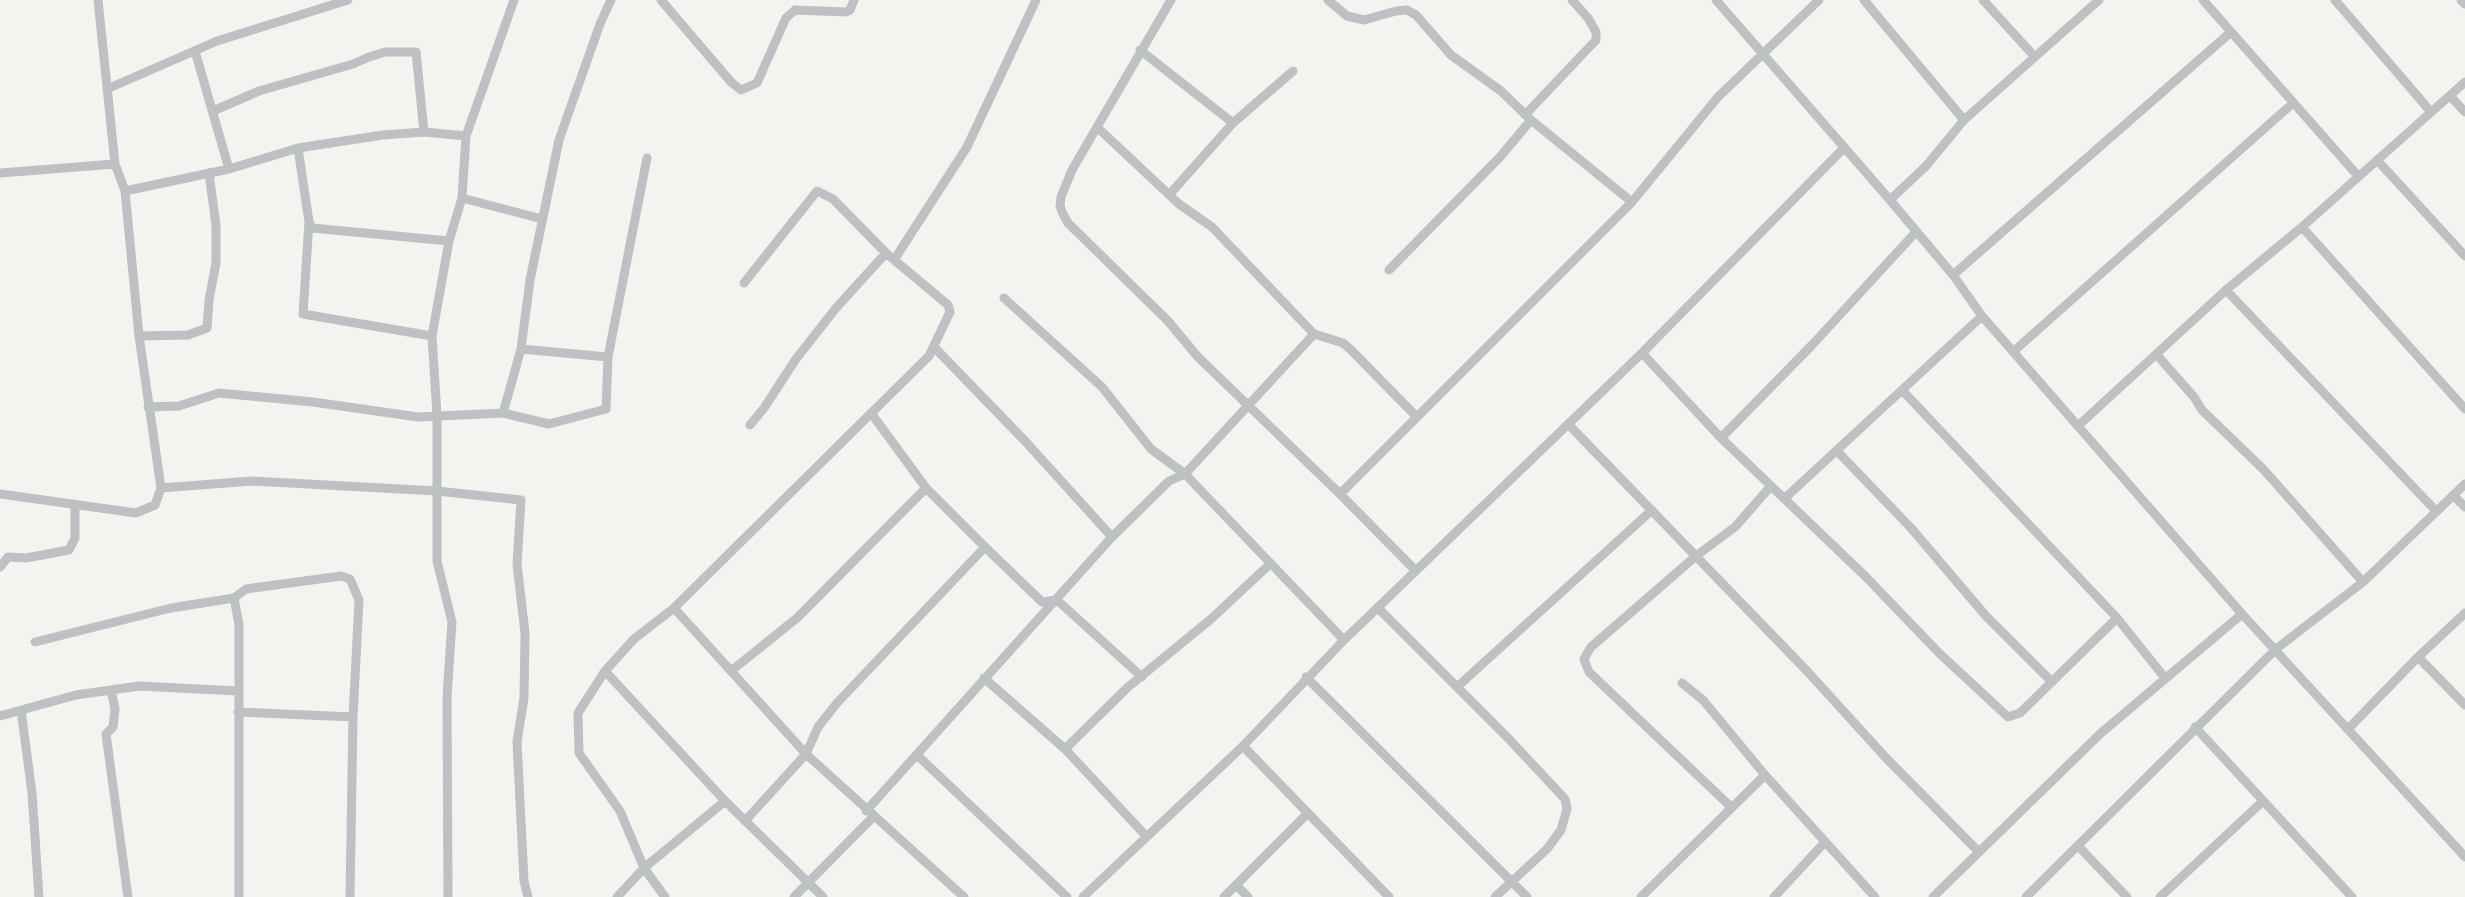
<!DOCTYPE html>
<html>
<head>
<meta charset="utf-8">
<style>
  body { margin:0 }
  canvas { display:block; background:#f3f3f0 }
</style>
</head>
<body>
<canvas width="2465" height="897"></canvas>
<script>
const ctx = document.querySelector('canvas').getContext('2d');
ctx.lineJoin = 'round';
function poly(rows) {
  const path = new Path2D();
  for (const r of rows) {
    path.moveTo(r[0], r[1]);
    for (let i = 2; i < r.length; i += 2) path.lineTo(r[i], r[i + 1]);
  }
  return path;
}
function stroke(path, color, width, dash) {
  ctx.strokeStyle = color;
  ctx.lineWidth = width;
  ctx.lineCap = dash ? 'butt' : 'round';
  ctx.setLineDash(dash || []);
  ctx.stroke(path);
}
stroke(poly([
  [661,0,731,82,741,90,757,83,786,18,795,10,846,12,850,10,854,0],
  [1171,0,1072,170,1061,197,1060,206,1063,214,1068,223,1168,321,1198,357,1340,494,1416,571],
  [1328,0,1347,16,1364,20,1396,11,1407,10,1416,15,1451,55,1501,91,1531,120,1632,202],
  [1716,0,1890,200,1953,275,1982,316,2043,386,2242,614,2465,857],
  [1864,0,1964,120],
  [1983,0,2035,57],
  [2203,0,2358,176],
  [2335,0,2431,112],
  [2461,0,2465,4],
  [1140,50,1233,123],
  [195,51,229,169],
  [107,89,217,41,348,0],
  [2450,96,2465,112],
  [213,111,259,91,353,64,369,57,385,52,416,52,424,132],
  [1525,115,1596,40,1596,32,1588,18,1572,0],
  [1098,128,1179,204,1212,227,1314,334,1343,343,1350,349,1417,417],
  [298,148,309,222,312,228,449,241],
  [2377,160,2465,256],
  [0,173,115,164],
  [125,191,229,169,298,148,383,135,424,132,466,136],
  [1169,195,1233,123,1293,71],
  [462,198,542,219],
  [1890,200,1926,166,1964,120,2099,0],
  [309,222,303,314,432,336],
  [2302,227,2465,409],
  [894,260,967,147,1036,0],
  [1389,270,1500,157,1531,120],
  [1953,275,2231,32],
  [2226,290,2436,511],
  [1004,298,1102,387,1151,449,1185,474,1344,640],
  [139,336,188,335,207,328,209,300,216,263,216,225,209,173],
  [934,347,1025,441,1112,537],
  [521,349,608,357],
  [2014,351,2293,103],
  [1642,353,1721,438,1866,577,1940,654,2008,717,2020,713,2117,618],
  [2157,355,2194,397,2202,410,2264,470,2363,582],
  [1902,390,2117,618,2165,678],
  [148,407,179,406,219,393,313,402,418,417,503,413,549,424,606,409,608,357,647,158],
  [503,413,521,349,530,280,559,140,600,24,611,0],
  [871,413,926,488,985,547,1042,602,1057,600,1142,677],
  [750,425,764,408,796,359,836,308,886,253],
  [1569,425,1807,671,1887,759,1979,852],
  [2079,425,2226,290,2302,227,2465,82],
  [1721,438,1813,344,1915,233],
  [1837,451,1911,528,1986,616,2052,682],
  [161,488,252,481,437,491,521,500,517,564,525,633,524,698,517,742,524,881,528,897],
  [0,494,136,513,155,505,161,488,139,336,125,191,115,164,98,0],
  [1340,494,1632,202,1718,97,1819,0],
  [2453,495,2465,507],
  [1784,499,1982,316],
  [0,567,8,557,26,558,69,550,75,538,75,504],
  [674,608,806,754,964,897],
  [1378,608,1508,738,1565,799,1567,809,1561,830,1547,849,1495,897],
  [35,642,171,608,234,598],
  [2418,657,2465,705],
  [605,671,725,801,823,897],
  [731,671,797,618,926,488],
  [1306,677,1527,897],
  [984,678,1065,749,1146,836],
  [1682,683,1703,700,1765,775,1875,897],
  [1457,687,1652,510],
  [111,690,115,709,113,727,106,734,128,897],
  [21,710,32,793,39,897],
  [238,712,353,717],
  [0,716,76,695,139,686,238,691],
  [2195,727,2352,897],
  [2349,728,2418,657,2465,613],
  [1243,746,1389,897],
  [1065,749,1128,687,1211,619,1270,564],
  [917,755,1067,897],
  [1731,807,1589,672,1584,659,1591,647,1696,556,1735,527,1771,486],
  [866,811,1112,537,1169,481,1185,474,1314,334],
  [745,821,806,754,818,727,837,703,985,547],
  [2079,847,2127,897],
  [1236,885,1248,897],
  [239,897,239,625,234,598,246,589,341,576,350,579,359,600,353,717,350,897],
  [448,897,447,697,452,622,437,561,437,415,432,336,449,241,462,198,466,136,514,0],
  [617,897,644,868,725,801],
  [665,897,644,868,620,811,579,753,578,713,605,671,634,639,674,608,929,356,950,312,948,305,886,253,833,199,817,191,744,283],
  [794,897,873,817],
  [1083,897,1243,746,1344,640,1642,353,1844,148],
  [1224,897,1308,813],
  [1641,897,1765,775],
  [1774,897,1825,842],
  [1933,897,2101,733,2242,614],
  [2026,897,2276,649,2363,582,2465,484],
  [2160,897,2262,802]
]), '#bdc1c4', 9);
</script>
</body>
</html>
